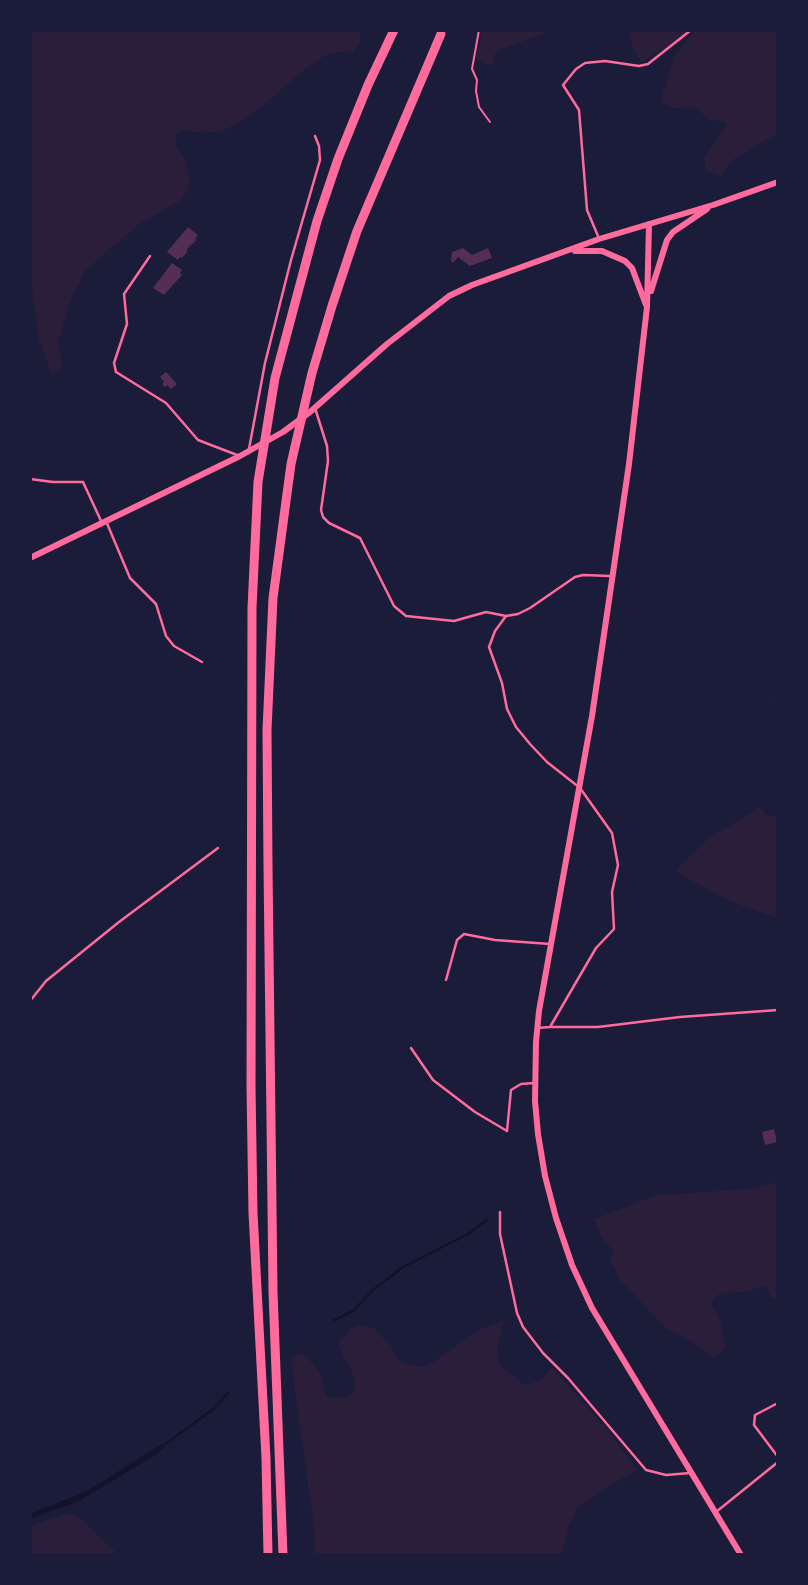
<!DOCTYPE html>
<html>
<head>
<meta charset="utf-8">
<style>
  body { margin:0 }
  #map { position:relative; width:808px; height:1585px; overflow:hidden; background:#1b1b3a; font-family:"Exo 2",sans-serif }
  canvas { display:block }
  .frame { position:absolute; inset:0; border:32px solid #1b1b3a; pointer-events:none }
</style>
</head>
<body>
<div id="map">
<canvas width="808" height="1585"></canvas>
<div class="frame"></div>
</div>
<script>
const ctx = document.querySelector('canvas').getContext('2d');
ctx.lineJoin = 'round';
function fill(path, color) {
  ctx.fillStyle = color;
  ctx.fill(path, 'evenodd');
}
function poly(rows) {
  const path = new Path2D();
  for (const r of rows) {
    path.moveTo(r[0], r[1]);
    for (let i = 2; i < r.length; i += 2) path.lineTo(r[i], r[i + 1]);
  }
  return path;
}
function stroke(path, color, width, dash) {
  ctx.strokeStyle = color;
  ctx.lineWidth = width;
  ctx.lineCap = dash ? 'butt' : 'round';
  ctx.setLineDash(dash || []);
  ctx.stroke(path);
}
fill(poly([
  [30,30,361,30,359,44,353,53,338,52,324,56,305,69,252,115,221,132,202,133,184,130,177,135,175,144,184,157,189,173,189,188,181,200,138,225,85,271,72,297,58,342,63,367,52,376,38,336,30,273],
  [482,30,554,30,499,50,494,55,494,63,490,66,478,61,477,55],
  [629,30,688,30,667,47,641,62,632,47],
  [695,30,778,30,778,133,734,159,721,176,705,170,705,156,726,127,726,122,711,120,693,107,672,108,660,102,675,55],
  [760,807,770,817,778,813,778,918,729,901,678,873,677,869,708,839],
  [778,1182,778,1298,771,1299,767,1287,763,1286,746,1292,721,1293,715,1297,712,1305,720,1321,726,1346,714,1359,689,1339,666,1329,620,1280,610,1260,614,1252,601,1236,594,1219,657,1195,748,1189],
  [504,1321,497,1347,499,1363,522,1384,528,1385,540,1380,552,1367,611,1434,637,1470,598,1493,577,1509,569,1525,562,1555,315,1555,313,1520,294,1385,291,1360,294,1356,304,1353,321,1375,326,1395,331,1398,346,1398,354,1392,355,1386,351,1369,339,1348,339,1342,352,1328,359,1325,374,1328,391,1346,397,1358,403,1363,420,1367,435,1361,480,1329],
  [65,1514,72,1514,79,1518,119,1555,30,1555,30,1526]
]), '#2a1e3b');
fill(poly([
  [162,1444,164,1448,155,1455,79,1501,30,1519,30,1514,89,1490]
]), '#12122b');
stroke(poly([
  [334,1320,353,1311,373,1290,403,1267,468,1234,487,1220],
  [160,1448,212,1410,228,1393]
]), '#12122b', 2.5);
fill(poly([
  [188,227,198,235,195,239,196,240,186,250,188,251,182,258,180,257,178,260,167,252],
  [463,248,472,255,488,248,492,258,470,266,458,257,453,263,451,261,452,252],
  [172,263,182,270,180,273,182,275,164,295,153,288],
  [166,372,177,384,171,389,167,385,165,387,162,384,164,382,160,377],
  [774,1129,777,1142,765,1145,762,1132]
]), '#542f53');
stroke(poly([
  [479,30,472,69,477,80,476,91,479,107,490,122]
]), '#ff6b9d', 2);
stroke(poly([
  [598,236,587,210,579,110,563,85,576,69,585,63,605,61,639,66,648,64,691,30],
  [150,256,124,294,127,324,114,363,116,372,166,403,198,440,237,455],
  [315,408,327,446,328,461,321,510,323,517,329,523,360,538,394,606,406,616,454,621,486,612,506,616,495,631,489,647,502,683,507,709,516,727,530,744,547,762,580,788,612,833,618,865,612,892,614,929,596,948,550,1027,537,1028],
  [249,449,265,363,291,260,320,160,319,146,315,136],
  [30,479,53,482,83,482,102,523],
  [106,521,130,578,156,604,166,636,174,646,202,662],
  [506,616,518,614,530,608,575,577,583,575,610,576],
  [777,698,778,698],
  [446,980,457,940,464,934,495,940,550,944],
  [30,1001,46,981,119,922,218,848],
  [550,1027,598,1027,680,1017,778,1010],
  [411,1048,433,1080,475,1112,507,1131,511,1090,521,1084,534,1083],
  [500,1212,500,1234,517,1313,523,1327,543,1353,568,1378,646,1470,666,1475,690,1473],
  [778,1403,755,1415,754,1425,778,1457],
  [716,1512,778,1462]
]), '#ff6b9d', 2.5);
stroke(poly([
  [649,224,647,307,629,464,592,716,539,1011,536,1042,535,1101,538,1134,545,1176,556,1218,572,1265,592,1308,741,1555],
  [575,251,602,251,625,261,632,268,646,305],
  [651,291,667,240,673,232,707,209],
  [30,558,240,456,283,432,310,412,387,344,449,296,472,285,599,239,713,205,778,182]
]), '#ff6b9d', 6);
stroke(poly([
  [268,1555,266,1458,253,1213,251,1087,252,608,258,482,275,378,317,221,338,159,368,85,394,30],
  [283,1555,273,1292,268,866,267,730,273,598,291,464,312,373,332,306,357,231,441,34]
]), '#ff6b9d', 9);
</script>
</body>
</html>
